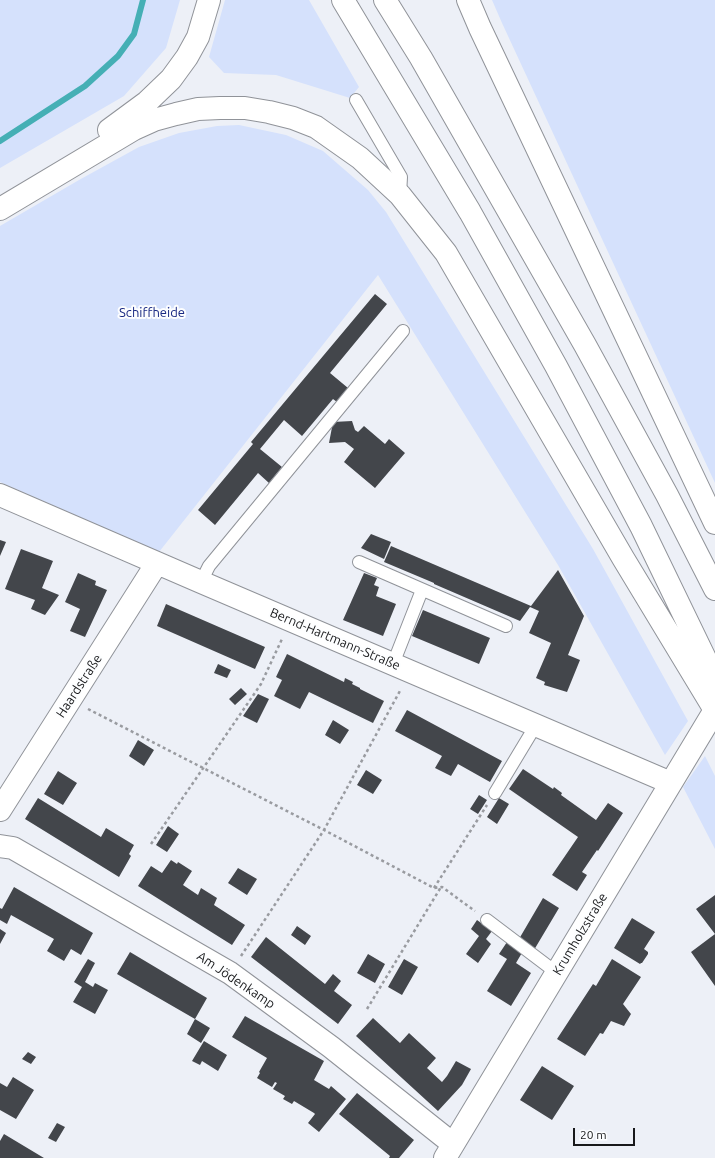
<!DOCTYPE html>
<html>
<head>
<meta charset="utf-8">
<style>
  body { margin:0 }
  #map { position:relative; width:715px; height:1158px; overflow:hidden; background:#edf0f7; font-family:Ubuntu,sans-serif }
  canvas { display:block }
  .scale { position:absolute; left:573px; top:1128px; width:62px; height:18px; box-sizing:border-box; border:2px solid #18191b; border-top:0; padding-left:5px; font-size:12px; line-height:14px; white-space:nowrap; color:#18191b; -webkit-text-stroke:3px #fdfeff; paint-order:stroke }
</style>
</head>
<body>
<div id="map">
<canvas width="715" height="1158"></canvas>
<div class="scale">20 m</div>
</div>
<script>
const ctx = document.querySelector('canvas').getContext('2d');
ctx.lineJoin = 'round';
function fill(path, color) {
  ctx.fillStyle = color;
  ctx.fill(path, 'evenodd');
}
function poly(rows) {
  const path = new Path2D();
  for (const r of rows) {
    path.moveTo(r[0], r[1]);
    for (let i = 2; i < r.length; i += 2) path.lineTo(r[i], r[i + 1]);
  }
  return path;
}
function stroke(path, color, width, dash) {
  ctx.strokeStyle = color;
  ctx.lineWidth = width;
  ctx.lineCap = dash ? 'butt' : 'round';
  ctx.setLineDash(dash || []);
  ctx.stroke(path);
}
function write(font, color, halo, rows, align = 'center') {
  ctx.font = font + ' Ubuntu,sans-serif';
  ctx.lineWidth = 4;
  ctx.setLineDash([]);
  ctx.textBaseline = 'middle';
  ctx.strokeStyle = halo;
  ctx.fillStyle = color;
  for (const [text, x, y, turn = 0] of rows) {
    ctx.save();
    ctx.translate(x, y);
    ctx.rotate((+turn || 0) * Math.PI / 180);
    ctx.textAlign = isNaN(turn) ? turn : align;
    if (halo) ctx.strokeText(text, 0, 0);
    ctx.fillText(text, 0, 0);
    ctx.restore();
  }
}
fill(poly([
  [0,0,180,0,166,48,124,96,0,168],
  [225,0,309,0,359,87,350,98,276,75,224,73,209,57],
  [492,0,715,0,715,483,502,23],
  [239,125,286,135,323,151,368,190,386,212,593,549,688,721,665,755,558,565,378,275,159,552,0,482,0,226,79,180,139,147,179,133,217,126],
  [705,756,715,776,715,849,683,787]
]), '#d5e1fc');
stroke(poly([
  [0,141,85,86,118,56,134,34,143,0]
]), '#45afb5', 6);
fill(poly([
  [375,294,387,304,330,373,348,388,337,402,333,399,302,436,284,420,260,449,282,467,269,483,258,473,215,525,198,510,253,444,251,442],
  [352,421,355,430,358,432,364,426,385,444,389,439,405,453,375,488,344,462,354,449,345,442,329,443,333,422],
  [371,534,391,542,384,559,361,548],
  [0,540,6,542,0,556],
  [391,546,531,606,558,570,584,616,568,655,580,660,567,692,544,685,545,682,536,678,551,643,529,633,539,611,530,607,520,621,434,584,434,583,384,562],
  [21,549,53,561,42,588,59,595,45,615,31,609,35,600,5,589],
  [78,573,96,581,95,585,107,590,85,637,70,631,80,609,65,602],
  [364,573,377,578,374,585,379,587,376,596,396,604,383,636,343,620],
  [166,604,265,647,255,669,157,626],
  [423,610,490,638,479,664,412,636],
  [287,654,344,682,345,678,353,682,352,684,360,688,360,689,384,701,373,723,309,692,300,709,274,696,282,680,276,677],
  [218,664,231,670,227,678,214,673],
  [241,688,247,694,235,705,229,699],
  [258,694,269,699,257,723,243,716],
  [407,710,502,761,490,782,458,764,451,776,435,768,442,756,395,731],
  [333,720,349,730,340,744,325,735],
  [138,740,154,750,144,766,129,756],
  [523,769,553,789,554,787,562,793,561,795,596,820,608,803,623,813,598,851,597,850,582,872,587,875,577,891,552,875,578,837,509,789],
  [366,770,382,780,373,794,357,785],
  [58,771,77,783,63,805,44,794],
  [479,795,487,800,478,814,470,809],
  [38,798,101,837,106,828,134,845,129,854,131,856,119,877,25,819],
  [499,798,509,804,497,824,487,817],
  [168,826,179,834,167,852,156,845],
  [171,860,177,864,178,862,192,871,183,885,198,895,201,888,217,898,214,905,245,925,232,945,138,886,151,866,162,873],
  [238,868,257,879,247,895,228,883],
  [14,887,93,933,81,955,71,949,64,961,47,951,54,939,11,915,7,924,0,920,0,908,2,909],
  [715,895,715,986,691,952,715,934,696,909],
  [543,898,559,908,534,950,519,939],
  [632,918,655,932,644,949,648,952,648,954,642,963,641,963,640,964,614,948],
  [477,920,492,931,486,939,491,944,478,963,466,954,479,936,471,929],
  [297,926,311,936,305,945,291,935],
  [0,929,6,933,0,944],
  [266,937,325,984,333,974,341,981,334,991,352,1005,338,1024,251,957],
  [507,942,523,951,516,963,531,973,511,1006,487,991,507,959,499,954],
  [130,952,207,998,195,1019,210,1028,201,1043,187,1034,195,1019,117,974],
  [368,954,385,964,375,983,357,973],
  [88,959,95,963,85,982,93,987,95,983,108,990,95,1014,73,1002,82,987,74,982],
  [404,959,418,967,402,995,388,987],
  [612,959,641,977,623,1004,631,1014,624,1026,611,1021,603,1034,600,1033,585,1056,557,1039,593,984,596,986],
  [245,1016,324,1061,314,1080,329,1089,331,1086,346,1099,319,1132,308,1123,315,1114,314,1113,294,1101,292,1104,283,1099,285,1096,273,1089,277,1083,275,1082,272,1087,257,1078,260,1073,259,1072,267,1058,232,1037],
  [373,1018,400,1043,409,1033,436,1058,427,1068,442,1082,447,1076,456,1061,471,1069,462,1085,438,1111,356,1036],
  [204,1041,227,1055,218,1071,202,1061,200,1065,192,1061],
  [28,1052,36,1057,31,1064,22,1059],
  [542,1066,574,1086,552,1120,520,1100],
  [13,1077,34,1090,16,1119,0,1110,0,1083,7,1087],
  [357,1093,414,1140,399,1158,389,1158,390,1156,339,1114],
  [57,1123,65,1127,56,1142,48,1138],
  [4,1134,44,1158,0,1158,0,1141]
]), '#43464b');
const lane = poly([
  [356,100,401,177,400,195],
  [359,562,506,626],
  [201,582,209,566,403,331],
  [393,664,422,590],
  [495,793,536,725],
  [487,920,557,973]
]);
const street = poly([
  [0,495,201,582,671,783],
  [0,810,157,563],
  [0,846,13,848,230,973,331,1047,453,1144],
  [445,1158,715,710]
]);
const highway = poly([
  [343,0,470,212,556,366,641,526,715,679],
  [385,0,421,58,585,345,667,495,715,589],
  [468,0,480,28,715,523],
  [109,130,147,102,171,79,187,57,198,37,209,0],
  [0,209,134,129,154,120,176,114,198,109,220,108,245,108,269,112,293,118,316,127,360,158,400,195,446,253,623,558,715,710]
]);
stroke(lane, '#909399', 14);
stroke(street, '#909399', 24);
stroke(highway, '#909399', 24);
stroke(poly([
  [88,709,324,830,434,888,442,887,475,911],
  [151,844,261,684,282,639],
  [434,888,487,805],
  [241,956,324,830,401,689],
  [367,1009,441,887]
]), '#999ba0', 2.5, [3, 3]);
stroke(lane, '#fff', 12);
stroke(street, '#fff', 22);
stroke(highway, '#fff', 22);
write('13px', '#182882', '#fdfeff', [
  ["Schiffheide",152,313]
]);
write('13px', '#18191b', '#fdfeff', [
  ["Bernd-Hartmann-Straße",335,639,23],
  ["Haardstraße",79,686,-57],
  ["Krumholzstraße",580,934,-59],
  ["Am Jödenkamp",236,980,34]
]);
</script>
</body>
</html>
